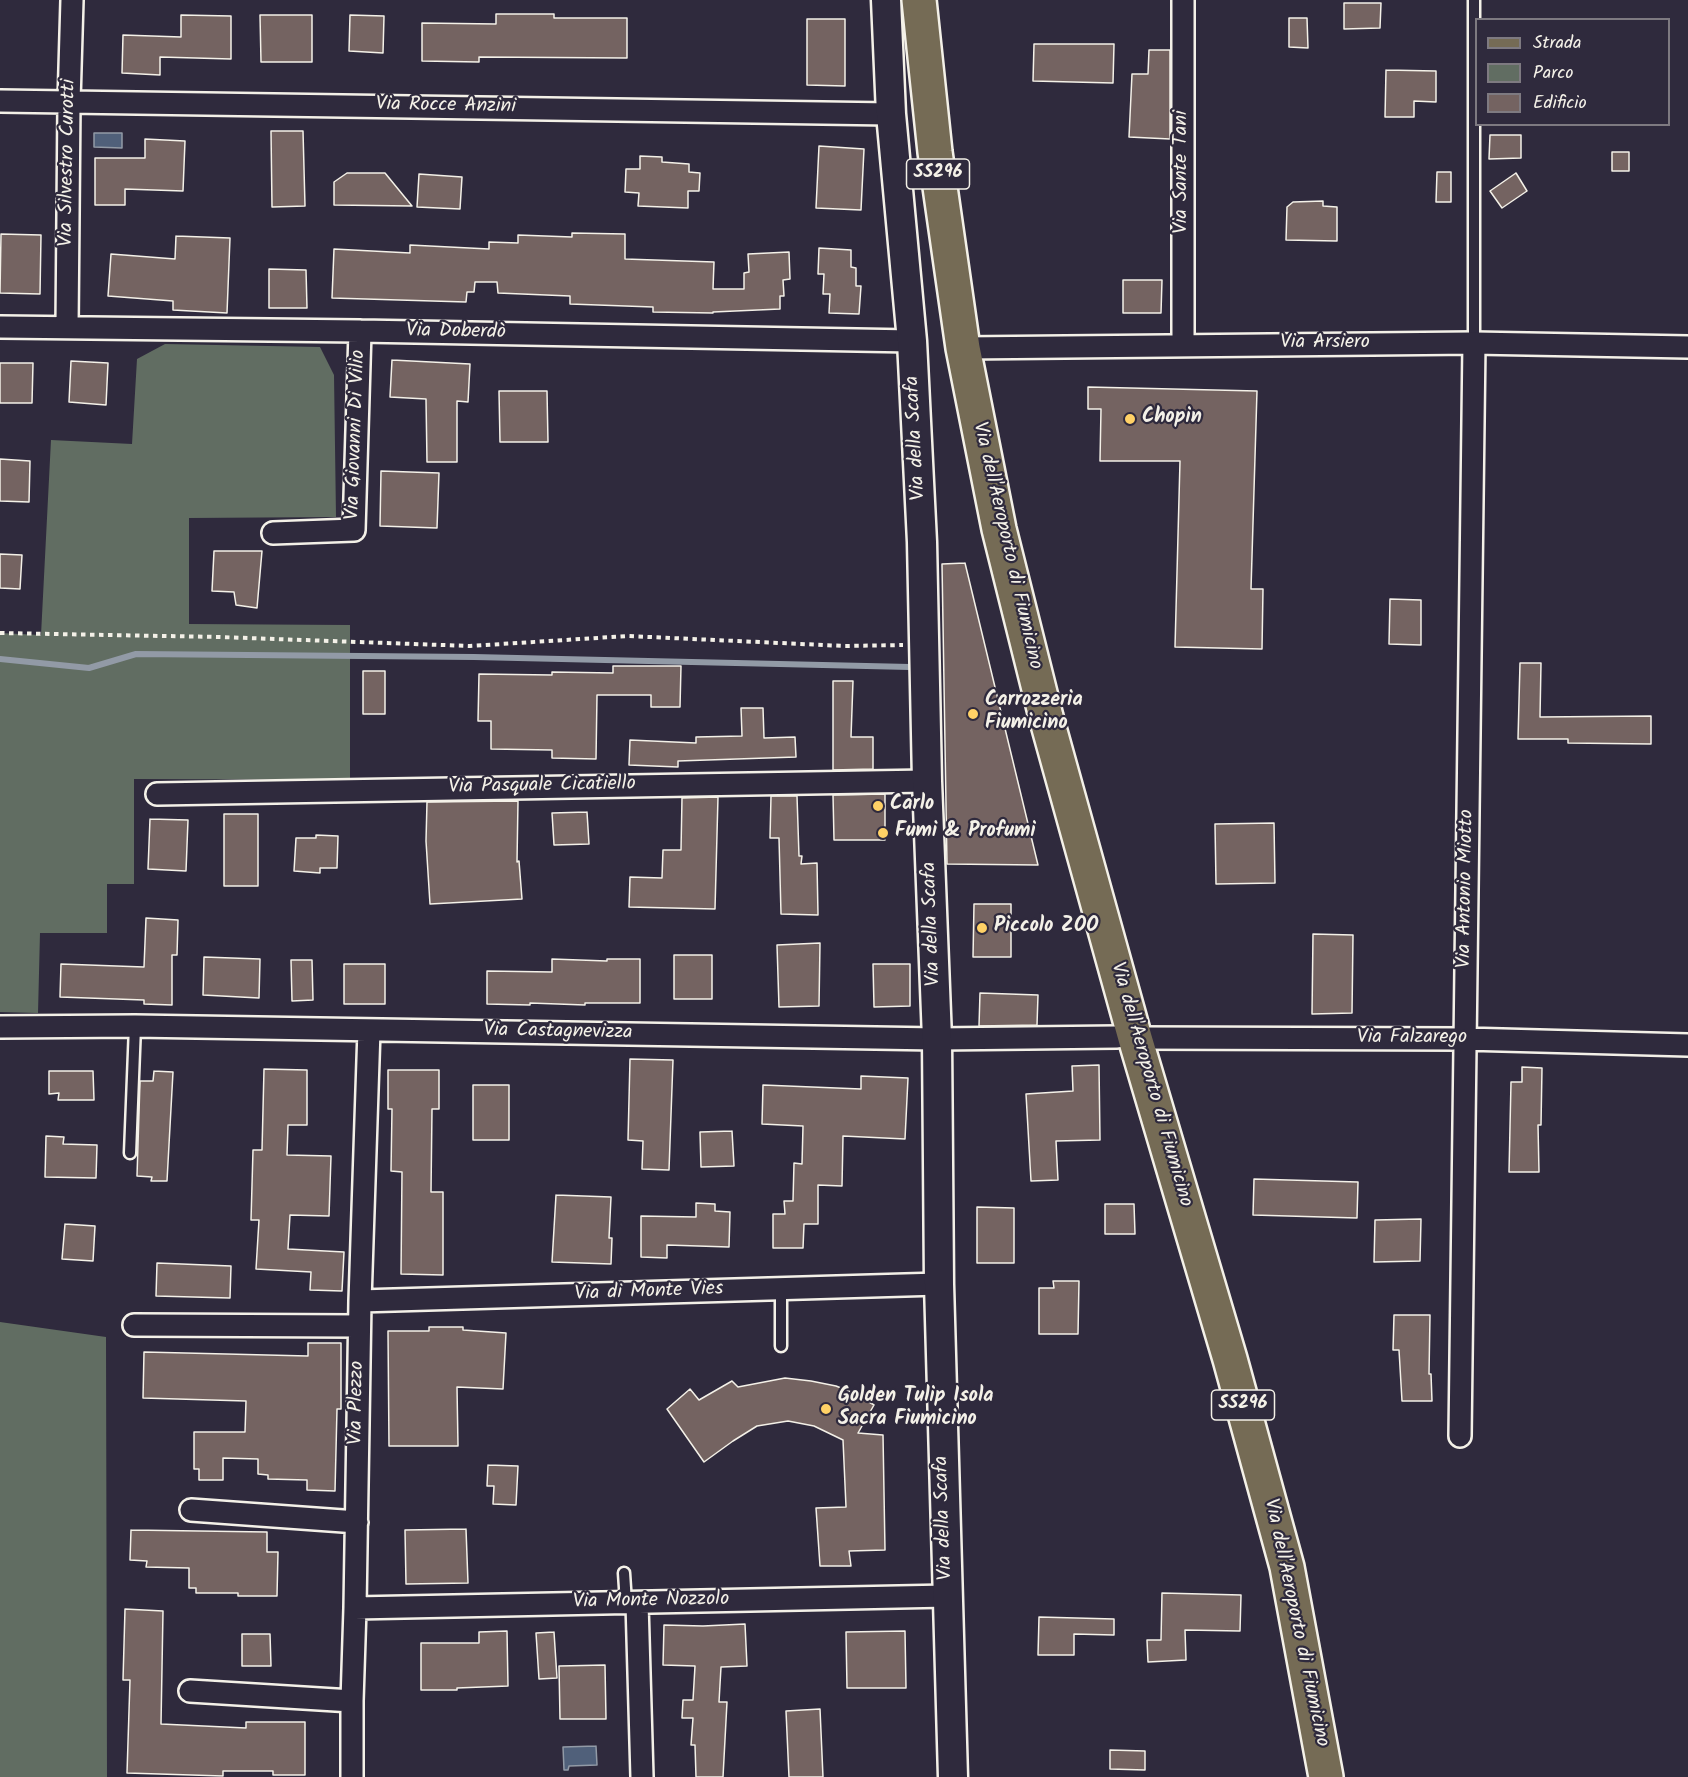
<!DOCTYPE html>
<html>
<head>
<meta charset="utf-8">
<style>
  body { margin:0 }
  #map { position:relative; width:1688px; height:1777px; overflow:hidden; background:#2f2a3d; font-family:Kalam,sans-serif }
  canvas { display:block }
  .legend { position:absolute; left:1475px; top:18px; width:195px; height:108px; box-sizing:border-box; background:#2f2a3d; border:2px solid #7e7a81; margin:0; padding:8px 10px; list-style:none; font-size:18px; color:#f4f1e8 }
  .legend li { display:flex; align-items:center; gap:12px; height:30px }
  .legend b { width:30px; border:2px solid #7e7a81 }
</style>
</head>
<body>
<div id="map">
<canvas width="1688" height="1777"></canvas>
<ul class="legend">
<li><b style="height:8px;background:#756b55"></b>Strada</li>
<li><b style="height:16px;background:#616d62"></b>Parco</li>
<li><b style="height:16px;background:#746361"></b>Edificio</li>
</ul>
</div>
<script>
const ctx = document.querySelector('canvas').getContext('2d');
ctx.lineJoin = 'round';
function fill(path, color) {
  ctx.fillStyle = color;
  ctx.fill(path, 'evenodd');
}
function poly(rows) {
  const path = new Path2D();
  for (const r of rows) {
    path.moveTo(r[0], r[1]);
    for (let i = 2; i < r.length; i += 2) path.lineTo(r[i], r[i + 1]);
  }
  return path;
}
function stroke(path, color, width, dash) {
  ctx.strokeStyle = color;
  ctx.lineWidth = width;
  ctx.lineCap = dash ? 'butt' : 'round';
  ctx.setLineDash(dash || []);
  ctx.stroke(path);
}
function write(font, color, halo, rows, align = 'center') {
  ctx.font = font + ' Kalam,sans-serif';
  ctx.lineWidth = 4.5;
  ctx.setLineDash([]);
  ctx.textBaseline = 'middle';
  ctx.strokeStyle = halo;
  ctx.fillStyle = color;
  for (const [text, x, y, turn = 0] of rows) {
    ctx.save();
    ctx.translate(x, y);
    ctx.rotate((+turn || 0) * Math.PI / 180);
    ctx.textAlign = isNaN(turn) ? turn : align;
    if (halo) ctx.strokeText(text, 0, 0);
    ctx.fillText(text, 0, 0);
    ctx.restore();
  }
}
fill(poly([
  [165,344,320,347,334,375,336,517,189,518,189,624,350,625,350,780,134,779,134,884,107,884,107,933,40,933,38,1013,0,1012,0,633,41,635,51,440,132,444,137,359],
  [0,1322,106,1337,107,1777,0,1777]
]), '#616d62');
const water = poly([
  [94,133,122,133,122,148,94,147,94,133],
  [596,1746,597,1765,569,1766,568,1770,564,1770,563,1747,596,1746]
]);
fill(water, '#50607a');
stroke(water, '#929aa6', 1.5);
stroke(poly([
  [0,659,89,668,136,654,474,657,910,667]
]), '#929aa6', 6);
const building = poly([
  [1344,3,1381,3,1380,28,1344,29,1344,3],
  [496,14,554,14,554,18,627,18,627,58,479,57,479,62,422,61,422,23,496,24,496,14],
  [181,15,231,16,231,59,160,57,160,75,122,73,123,35,181,37,181,15],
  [260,15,312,15,312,62,261,62,260,15],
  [350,15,384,16,383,53,349,51,350,15],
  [1289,18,1307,18,1308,48,1289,47,1289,18],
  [807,19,845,19,845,86,807,85,807,19],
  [1034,44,1114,44,1113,83,1033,81,1034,44],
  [1149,50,1170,50,1170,139,1129,137,1132,74,1148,74,1149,50],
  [1386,70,1436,71,1436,102,1414,101,1414,117,1385,117,1386,70],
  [271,131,303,131,305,206,272,207,271,131],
  [1490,135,1521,135,1521,158,1489,159,1490,135],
  [145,139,185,141,183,191,125,189,125,205,95,205,95,158,145,158,145,139],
  [819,146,864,149,861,210,816,208,819,146],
  [1612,152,1629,152,1629,171,1612,171,1612,152],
  [640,156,662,157,662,162,689,164,689,172,700,173,699,191,688,191,688,208,638,206,639,193,625,192,626,169,640,169,640,156],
  [1437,172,1451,172,1451,202,1436,202,1437,172],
  [347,173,385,173,412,206,334,205,334,182,347,173],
  [1516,173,1527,191,1502,208,1490,191,1516,173],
  [419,174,462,177,460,209,417,207,419,174],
  [1323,201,1323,206,1337,207,1337,241,1286,240,1287,207,1293,202,1323,201],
  [572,233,625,234,625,259,714,262,713,289,744,289,744,273,749,272,748,254,789,252,790,279,783,280,784,296,780,296,780,309,713,312,713,313,653,312,653,307,570,304,570,296,498,293,497,282,475,282,474,292,467,292,466,302,332,298,334,249,410,253,410,245,489,249,489,242,518,243,518,235,572,237,572,233],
  [1,234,41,235,40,294,0,293,1,234],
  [176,236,230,238,227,313,173,310,173,301,108,296,111,254,175,259,176,236],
  [819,248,851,250,851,267,856,268,856,286,861,286,859,314,829,313,830,294,823,294,824,274,818,274,819,248],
  [269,269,306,270,307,308,269,308,269,269],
  [1123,280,1162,280,1161,313,1123,313,1123,280],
  [392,360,470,364,468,402,457,401,457,462,427,462,426,399,390,397,392,360],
  [71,361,108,363,106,405,69,402,71,361],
  [0,363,33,363,32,403,0,403,0,363],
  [1088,387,1257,391,1251,589,1263,589,1262,649,1175,647,1180,461,1100,461,1101,409,1088,409,1088,387],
  [499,391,547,391,548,442,500,442,499,391],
  [0,459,30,461,29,502,0,501,0,459],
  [381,471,439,473,437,528,380,526,381,471],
  [214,551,262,551,257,608,236,605,234,592,212,591,214,551],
  [0,554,22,555,20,589,0,588,0,554],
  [965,563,1038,865,947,864,942,564,965,563],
  [1390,599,1421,600,1421,645,1389,644,1390,599],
  [1520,663,1541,663,1540,717,1651,716,1651,744,1568,743,1568,739,1518,739,1520,663],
  [613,666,681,666,680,707,651,707,651,695,597,695,596,759,552,758,552,750,491,749,491,721,478,721,479,674,552,675,552,672,613,673,613,666],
  [363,671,385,671,385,714,363,714,363,671],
  [833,681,853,681,851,737,873,737,873,769,833,770,833,681],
  [741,708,763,708,764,738,795,737,796,757,678,761,678,767,629,765,630,740,696,743,696,737,742,736,741,708],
  [885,794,885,840,834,840,833,795,885,794],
  [771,796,797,796,799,856,802,856,801,864,817,863,818,915,781,914,779,838,770,838,771,796],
  [718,797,715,909,629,907,630,877,662,878,663,850,681,850,682,798,718,797],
  [518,801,517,862,519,861,522,899,430,904,426,841,427,802,518,801],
  [587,812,589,844,554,845,552,813,587,812],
  [224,814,258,814,258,886,224,886,224,814],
  [150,819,188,820,186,871,148,869,150,819],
  [1274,823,1275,883,1216,884,1215,824,1274,823],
  [316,835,338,836,337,868,320,868,320,873,294,871,296,838,316,838,316,835],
  [974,904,1011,904,1011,957,973,957,974,904],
  [146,918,178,920,177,955,172,955,172,1005,144,1004,144,1000,60,997,61,964,144,967,146,918],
  [1313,934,1353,935,1352,1013,1312,1014,1313,934],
  [820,943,819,1006,779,1007,777,945,820,943],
  [674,955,712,955,712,999,674,999,674,955],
  [204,957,260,959,259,998,203,995,204,957],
  [552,959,607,961,607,959,640,959,640,1003,585,1003,585,1005,530,1003,530,1005,487,1004,487,971,552,972,552,959],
  [291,960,312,960,313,1000,292,1001,291,960],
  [344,964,385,964,385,1004,344,1004,344,964],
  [873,964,910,964,910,1006,874,1007,873,964],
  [980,993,1038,995,1037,1025,979,1026,980,993],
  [630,1059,673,1060,669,1170,642,1169,643,1141,628,1140,630,1059],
  [1099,1065,1100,1140,1056,1141,1058,1180,1031,1181,1026,1094,1073,1091,1072,1066,1099,1065],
  [1522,1067,1542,1068,1541,1125,1538,1125,1539,1172,1509,1172,1511,1082,1522,1082,1522,1067],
  [264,1069,307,1070,307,1125,288,1125,287,1155,331,1156,329,1216,290,1215,288,1249,344,1252,342,1291,310,1290,311,1272,256,1269,259,1220,251,1220,253,1150,262,1150,264,1069],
  [388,1070,439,1070,439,1109,432,1109,431,1192,443,1192,443,1275,401,1274,402,1172,391,1171,392,1109,388,1109,388,1070],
  [49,1071,93,1071,94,1100,58,1100,59,1093,49,1094,49,1071],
  [154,1071,173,1072,167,1181,151,1181,152,1177,137,1176,140,1081,153,1081,154,1071],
  [861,1076,908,1078,905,1139,843,1136,842,1186,818,1185,818,1224,804,1224,803,1248,773,1248,773,1214,785,1214,784,1201,793,1201,794,1163,802,1164,803,1126,762,1124,763,1085,861,1089,861,1076],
  [473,1085,509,1085,509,1140,473,1140,473,1085],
  [732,1131,734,1166,701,1167,700,1132,732,1131],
  [46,1136,64,1137,63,1144,97,1145,96,1178,45,1177,46,1136],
  [1254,1179,1358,1182,1357,1218,1253,1215,1254,1179],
  [556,1195,611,1197,609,1238,612,1238,611,1264,552,1262,556,1195],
  [696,1203,715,1204,715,1211,730,1212,729,1247,667,1245,667,1258,641,1257,641,1216,696,1217,696,1203],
  [1105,1204,1134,1204,1135,1234,1105,1234,1105,1204],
  [977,1207,1014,1208,1014,1263,977,1263,977,1207],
  [1421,1219,1420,1261,1374,1262,1375,1220,1421,1219],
  [65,1224,95,1226,93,1261,62,1259,65,1224],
  [157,1263,231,1266,230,1298,156,1296,157,1263],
  [1053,1281,1079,1281,1078,1334,1039,1334,1039,1288,1054,1288,1053,1281],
  [1394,1315,1430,1315,1429,1374,1431,1374,1432,1401,1402,1401,1399,1350,1393,1350,1394,1315],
  [429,1327,463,1327,463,1330,506,1333,503,1389,457,1387,458,1446,389,1446,388,1331,429,1331,429,1327],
  [308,1343,341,1343,341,1409,337,1409,335,1491,307,1490,307,1480,268,1479,268,1475,258,1474,258,1459,223,1458,223,1480,199,1480,199,1469,194,1469,194,1432,245,1432,246,1401,143,1398,144,1352,308,1356,308,1343],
  [785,1378,811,1381,836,1386,856,1394,874,1405,858,1433,883,1435,885,1550,849,1551,851,1566,820,1566,816,1508,846,1507,843,1440,814,1426,788,1421,757,1426,733,1441,704,1462,667,1409,690,1389,699,1400,732,1381,738,1387,785,1378],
  [488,1465,518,1466,516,1505,493,1504,494,1486,487,1486,488,1465],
  [466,1529,468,1583,406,1584,405,1530,466,1529],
  [131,1530,267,1532,267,1552,278,1552,277,1596,238,1596,238,1593,196,1593,196,1588,189,1588,189,1568,146,1567,147,1561,130,1560,131,1530],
  [1162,1593,1241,1595,1240,1631,1185,1630,1186,1660,1148,1662,1147,1640,1161,1640,1162,1593],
  [125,1609,163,1611,161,1724,246,1728,246,1722,305,1722,305,1775,273,1775,273,1771,223,1771,223,1776,127,1773,130,1680,123,1680,125,1609],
  [1039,1617,1114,1619,1114,1635,1074,1634,1074,1655,1038,1655,1039,1617],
  [745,1624,747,1666,721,1667,719,1702,727,1702,723,1777,696,1777,695,1745,691,1745,693,1718,682,1718,683,1700,693,1700,695,1666,663,1665,664,1625,703,1626,745,1624],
  [507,1631,508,1686,457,1688,457,1690,421,1690,421,1643,479,1643,479,1632,507,1631],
  [905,1631,906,1688,847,1688,846,1632,905,1631],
  [554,1632,557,1678,539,1679,536,1633,554,1632],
  [242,1634,270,1634,271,1666,242,1666,242,1634],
  [605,1665,606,1719,560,1719,559,1666,605,1665],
  [820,1709,823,1777,789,1777,786,1711,820,1709],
  [1110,1750,1145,1751,1145,1770,1110,1769,1110,1750]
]);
fill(building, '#746361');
stroke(building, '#f4f1e8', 1.5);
const lane = poly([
  [1474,343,1474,0],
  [130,1153,135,1026],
  [781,1289,781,1346],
  [624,1573,626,1603]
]);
const street = poly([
  [0,101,891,114],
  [0,327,360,331,912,341],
  [67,327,69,102,72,0],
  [1183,345,1183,0],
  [963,348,1474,343,1688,347],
  [273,533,354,530,360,331],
  [157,794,927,781],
  [0,1027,135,1026,937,1039,1117,1037],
  [1135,1038,1465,1039,1688,1045],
  [360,1301,939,1284],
  [134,1325,359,1326],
  [1460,1436,1474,343],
  [191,1510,357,1522],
  [637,1603,642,1777],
  [355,1608,948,1596],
  [190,1691,352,1701],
  [352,1777,352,1701,355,1608,360,1301,369,1030]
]);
const secondary = poly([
  [886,0,891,114,912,341,922,542,927,781,937,1039,939,1284,953,1777]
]);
const primary = poly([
  [919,0,935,152,963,348,999,529,1046,717,1135,1038,1230,1359,1287,1567,1326,1777]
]);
stroke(lane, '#f4f1e8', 15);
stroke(street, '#f4f1e8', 26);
stroke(secondary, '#f4f1e8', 33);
stroke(primary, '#f4f1e8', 38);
stroke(poly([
  [0,633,219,637,470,646,628,636,845,646,903,645]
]), '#f4f1e8', 4, [4.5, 4.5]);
stroke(lane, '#2f2a3d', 10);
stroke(street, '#2f2a3d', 21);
stroke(secondary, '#2f2a3d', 28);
stroke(primary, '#756b55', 33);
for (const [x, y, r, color] of [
  [1130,419,6,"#ffd166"],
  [973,714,6,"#ffd166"],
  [878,806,6,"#ffd166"],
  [883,833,6,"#ffd166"],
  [982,928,6,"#ffd166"],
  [826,1409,6,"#ffd166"]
]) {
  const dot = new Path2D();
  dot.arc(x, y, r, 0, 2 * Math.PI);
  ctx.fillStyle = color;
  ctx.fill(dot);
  stroke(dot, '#2f2a3d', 2);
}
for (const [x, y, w] of [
  [938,174,63],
  [1243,1405,63]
]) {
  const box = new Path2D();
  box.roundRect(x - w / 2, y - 15, w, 30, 4.5);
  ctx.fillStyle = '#2f2a3d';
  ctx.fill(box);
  stroke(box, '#f4f1e8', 1.5);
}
write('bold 18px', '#f4f1e8', null, [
  ["SS296",938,174],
  ["SS296",1243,1405]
]);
write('20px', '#f4f1e8', '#2f2a3d', [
  ["Via Rocce Anzini",446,107,1],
  ["Via Silvestro Curotti",69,163,-89],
  ["Via Sante Tani",1183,172,-90],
  ["Via Doberdò",456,333,1],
  ["Via Arsiero",1325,344],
  ["Via Giovanni Di Vilio",357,435,-88],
  ["Via della Scafa",917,438,-93],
  ["Via dell'Aeroporto di Fiumicino",1006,546,77],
  ["Via Pasquale Cicatiello",542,787,-1],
  ["Via Antonio Miotto",1467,889,-89],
  ["Via della Scafa",933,924,-92],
  ["Via Castagnevizza",558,1033,1],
  ["Via Falzarego",1412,1039],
  ["Via dell'Aeroporto di Fiumicino",1150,1085,74],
  ["Via di Monte Vies",649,1293,-2],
  ["Via Plezzo",358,1403,-89],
  ["Via della Scafa",945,1518,-92],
  ["Via Monte Nozzolo",651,1602,-1],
  ["Via dell'Aeroporto di Fiumicino",1295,1623,78]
]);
write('bold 20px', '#f4f1e8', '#2f2a3d', [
  ["Chopin",1142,419],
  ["Carrozzeria",985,702],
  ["Fiumicino",985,725],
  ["Carlo",890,806],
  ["Fumi & Profumi",895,833],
  ["Piccolo ZOO",994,928],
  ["Golden Tulip Isola",838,1398],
  ["Sacra Fiumicino",838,1421]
], 'left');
</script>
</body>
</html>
